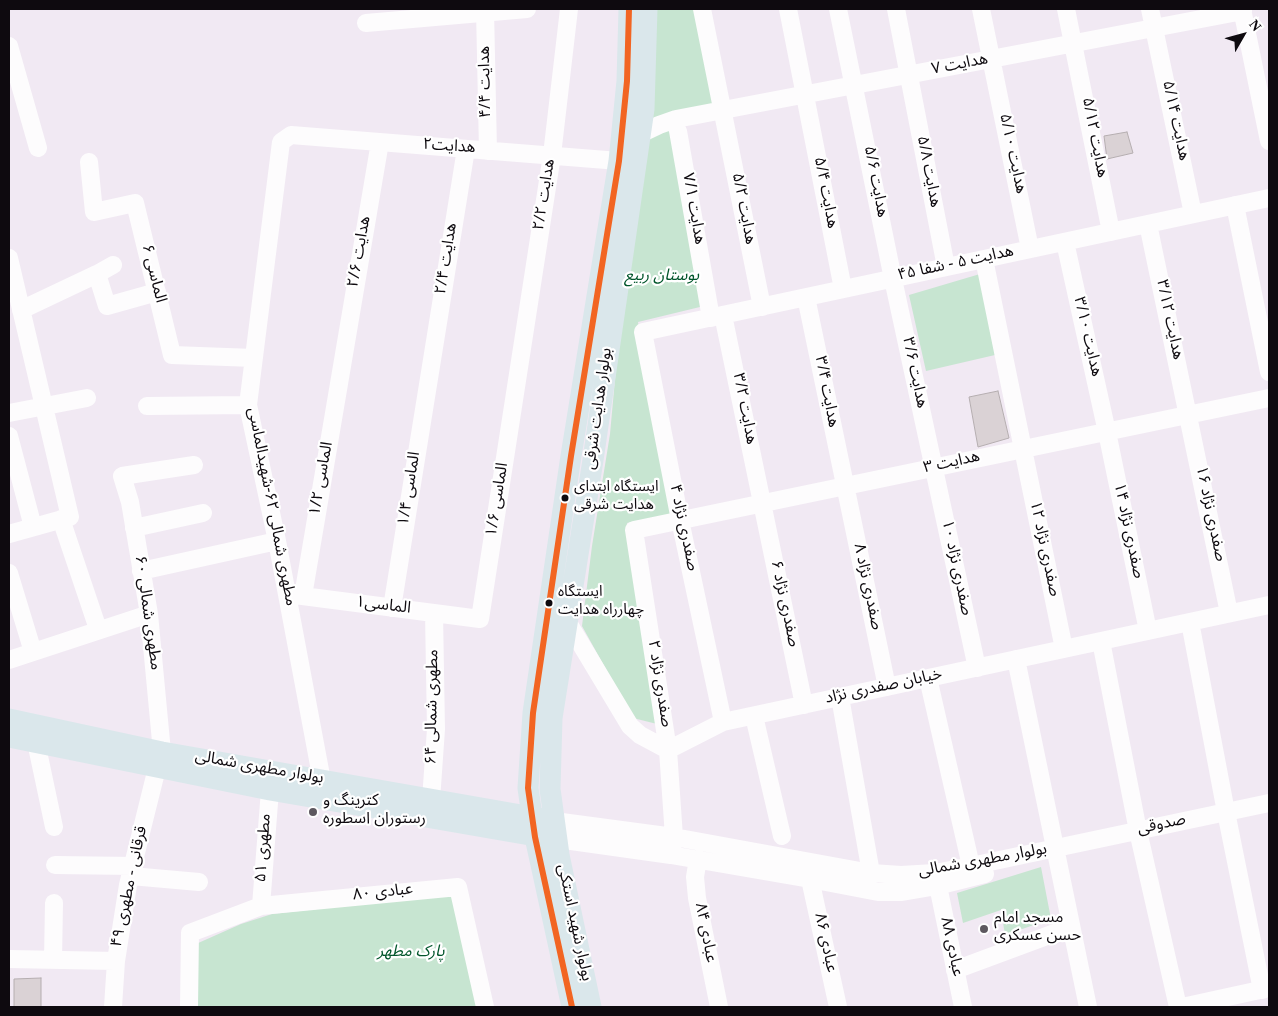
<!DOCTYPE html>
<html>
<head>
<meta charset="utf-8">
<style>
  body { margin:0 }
  #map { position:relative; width:1278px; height:1016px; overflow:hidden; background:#f1e9f3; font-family:Georgia,serif }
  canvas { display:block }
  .frame { position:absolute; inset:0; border:10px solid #0e0a0f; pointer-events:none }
  .north { position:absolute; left:1218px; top:10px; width:50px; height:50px; -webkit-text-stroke:4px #fff; paint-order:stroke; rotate:52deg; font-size:14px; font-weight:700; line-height:20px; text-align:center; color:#0e0a0f }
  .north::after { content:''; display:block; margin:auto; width:18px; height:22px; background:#0e0a0f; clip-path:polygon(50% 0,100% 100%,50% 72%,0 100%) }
</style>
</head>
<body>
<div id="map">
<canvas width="1278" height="1016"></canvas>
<div class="frame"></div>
<div class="north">N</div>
</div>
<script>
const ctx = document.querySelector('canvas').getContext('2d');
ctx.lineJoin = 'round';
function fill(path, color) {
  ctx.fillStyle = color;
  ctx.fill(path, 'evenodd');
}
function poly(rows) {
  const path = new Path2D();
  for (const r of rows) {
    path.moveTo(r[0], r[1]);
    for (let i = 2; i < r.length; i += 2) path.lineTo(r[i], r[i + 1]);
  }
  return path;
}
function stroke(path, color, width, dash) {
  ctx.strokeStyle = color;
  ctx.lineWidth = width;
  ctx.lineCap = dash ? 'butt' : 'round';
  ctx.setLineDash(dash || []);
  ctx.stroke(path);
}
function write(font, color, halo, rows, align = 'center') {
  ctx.font = font + ' Georgia,"Noto Sans Arabic",serif';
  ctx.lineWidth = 4.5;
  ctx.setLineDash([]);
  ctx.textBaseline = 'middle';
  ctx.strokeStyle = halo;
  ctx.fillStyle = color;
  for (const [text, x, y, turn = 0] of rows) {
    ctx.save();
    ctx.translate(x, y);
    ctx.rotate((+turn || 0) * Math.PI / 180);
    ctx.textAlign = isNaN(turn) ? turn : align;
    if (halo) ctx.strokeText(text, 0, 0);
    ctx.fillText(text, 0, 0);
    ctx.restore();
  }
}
fill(poly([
  [657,9,695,9,715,103,670,129,704,306,638,322,672,514,627,523,661,725,633,718,582,626,592,546,610,434,623,292],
  [980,274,995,355,926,371,909,295],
  [1041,867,1051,919,1005,935,1001,910,963,923,957,893],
  [454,894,477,1007,196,1007,196,944,241,924,272,914]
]), '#c7e5d1');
const building = poly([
  [1127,132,1133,153,1107,159,1104,136,1127,132],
  [998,391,1009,438,978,447,969,397,998,391],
  [41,978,41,1007,14,1007,14,979,41,978]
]);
fill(building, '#dad2d5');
stroke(building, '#b5aeb0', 1);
stroke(poly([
  [485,9,488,151],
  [702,9,762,307],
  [788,9,843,289],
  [838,9,893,279,977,668],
  [896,9,946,267],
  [981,9,1030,249],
  [1066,9,1111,232],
  [1150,9,1193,214],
  [1242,9,1269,141],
  [366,23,527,9],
  [9,46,38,148],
  [678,131,711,318],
  [640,134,659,125,676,119,1243,11],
  [89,162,94,212,135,203,172,355,254,358],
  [1235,205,1269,372],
  [1148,224,1229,613],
  [1065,242,1107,432,1148,631],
  [9,258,70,517,9,534],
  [984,259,1064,649],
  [97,274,113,265],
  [806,297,887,687],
  [21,310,97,274,107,306,157,292],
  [723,315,804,705],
  [147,406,248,405],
  [9,413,87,398],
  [9,436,33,527],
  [61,519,98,629],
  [134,528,203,513],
  [141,571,277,541],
  [9,573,33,652],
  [287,594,480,619,552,155,569,9],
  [303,596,380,142],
  [392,608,466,149],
  [567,621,630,726,640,735,668,750],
  [1190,622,1226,812,1262,990],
  [1101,641,1138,831,1178,1007],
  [1016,659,1088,1007],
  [9,660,149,614],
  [928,678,971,866],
  [840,697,871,873],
  [754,716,782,836],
  [723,722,680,520,643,332,1269,198],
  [36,732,36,742,54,827],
  [668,750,723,722,1269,605],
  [162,752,149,614,130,502,122,476,194,465],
  [322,781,277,541,248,405,281,142,291,135,619,161],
  [431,800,436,729,434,613],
  [554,821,674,837,871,873,901,875,935,873,971,866,1269,803],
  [557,839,671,855,810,879,878,892,902,892,937,886,985,874],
  [671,855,674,837,668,750,634,530,1269,398],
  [698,859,695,877,697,898,719,1007],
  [55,865,134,866],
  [131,876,199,882],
  [936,876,963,1007],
  [810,879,838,1007],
  [261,906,270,790],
  [9,959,116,961],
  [53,960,54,903],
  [955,970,1071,927],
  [113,1007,116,961,128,885,157,768],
  [189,1007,190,933,261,906,458,887,485,1007],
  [1182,1007,1269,988]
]), '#fdfcfd', 18);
stroke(poly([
  [9,719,162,752,544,819],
  [9,737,270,790,547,838],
  [572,1007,535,837,528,788,533,713,571,456,619,161,627,81,629,9],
  [591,1007,559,855,550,789,552,718,593,460,644,109,647,9]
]), '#dae7eb', 21);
stroke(poly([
  [572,1007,535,837,528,788,533,713,571,456,619,161,627,81,629,9]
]), '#f26522', 6);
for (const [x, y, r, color] of [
  [565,498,4.5,"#0e0a0f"],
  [549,603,4.5,"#0e0a0f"],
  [313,812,5,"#5d585f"],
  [984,929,5,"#5d585f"]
]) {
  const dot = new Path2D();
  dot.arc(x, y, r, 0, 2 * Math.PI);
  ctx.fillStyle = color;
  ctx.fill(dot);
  stroke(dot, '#fff', 2);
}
write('15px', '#0e0a0f', '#fff', [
  ["ایستگاه ابتدای",574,489],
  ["هدایت شرقی",574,507],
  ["ایستگاه",558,594],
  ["چهارراه هدایت",558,612]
], 'left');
write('16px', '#0e0a0f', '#fff', [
  ["هدایت ۷",960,66,-11],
  ["هدایت ۴/۴",487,82,-91],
  ["هدایت ۵/۱۴",1174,121,78],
  ["هدایت ۵/۱۲",1093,138,79],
  ["هدایت۲",449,148,4],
  ["هدایت ۵/۱۰",1011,154,78],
  ["هدایت ۵/۸",927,172,79],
  ["هدایت ۵/۶",874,182,79],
  ["هدایت ۵/۴",824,193,79],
  ["هدایت ۲/۲",546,195,-81],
  ["هدایت ۷/۱",692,209,80],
  ["هدایت ۵/۲",742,209,79],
  ["هدایت ۲/۶",361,252,-80],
  ["هدایت ۲/۴",448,259,-81],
  ["هدایت ۵ - شفا ۴۵",956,265,-12],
  ["الماسی ۶",152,274,76],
  ["هدایت ۳/۱۲",1168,320,78],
  ["هدایت ۳/۱۰",1086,337,77],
  ["هدایت ۳/۶",913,373,78],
  ["هدایت ۳/۴",825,392,79],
  ["بولوار هدایت شرقی",600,409,-82],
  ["هدایت ۳/۲",743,409,79],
  ["هدایت ۳",952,464,-12],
  ["الماسی ۱/۲",323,479,-80],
  ["الماسی ۱/۴",411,489,-81],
  ["الماسی ۱/۶",499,500,-81],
  ["مطهری شمالی ۶۲-شهیدالماسی",270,507,79],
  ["صفدری نژاد ۱۶",1209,514,78],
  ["صفدری نژاد ۴",682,528,78],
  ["صفدری نژاد ۱۴",1127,531,78],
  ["صفدری نژاد ۱۲",1043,549,78],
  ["صفدری نژاد ۱۰",955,568,78],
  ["صفدری نژاد ۸",866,587,78],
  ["صفدری نژاد ۶",783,604,78],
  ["الماسی۱",383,607,7],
  ["مطهری شمالی ۶۰",146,613,82],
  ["صفدری نژاد ۲",658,684,81],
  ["خیابان صفدری نژاد",884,688,-12],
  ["مطهری شمالی ۶۴",434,707,-89],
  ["بولوار مطهری شمالی",259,769,10],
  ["صدوقی",1162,826,-12],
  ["مطهری ۵۱",265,848,-86],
  ["بولوار مطهری شمالی",983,862,-10],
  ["قرقانی - مطهری ۴۹",131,887,-78],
  ["عبادی ۸۰",383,894,-6],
  ["بولوار شهید استکی",573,923,78],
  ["عبادی ۸۴",704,933,79],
  ["عبادی ۸۶",824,943,78],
  ["عبادی ۸۸",950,947,78]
]);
write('italic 16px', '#01552b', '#fff', [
  ["بوستان ربیع",662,278],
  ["پارک مطهر",411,954]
]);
write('16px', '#0e0a0f', '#fff', [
  ["کترینگ و",323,803],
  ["رستوران اسطوره",323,821],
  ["مسجد امام",994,920],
  ["حسن عسکری",994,938]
], 'left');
</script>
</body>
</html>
